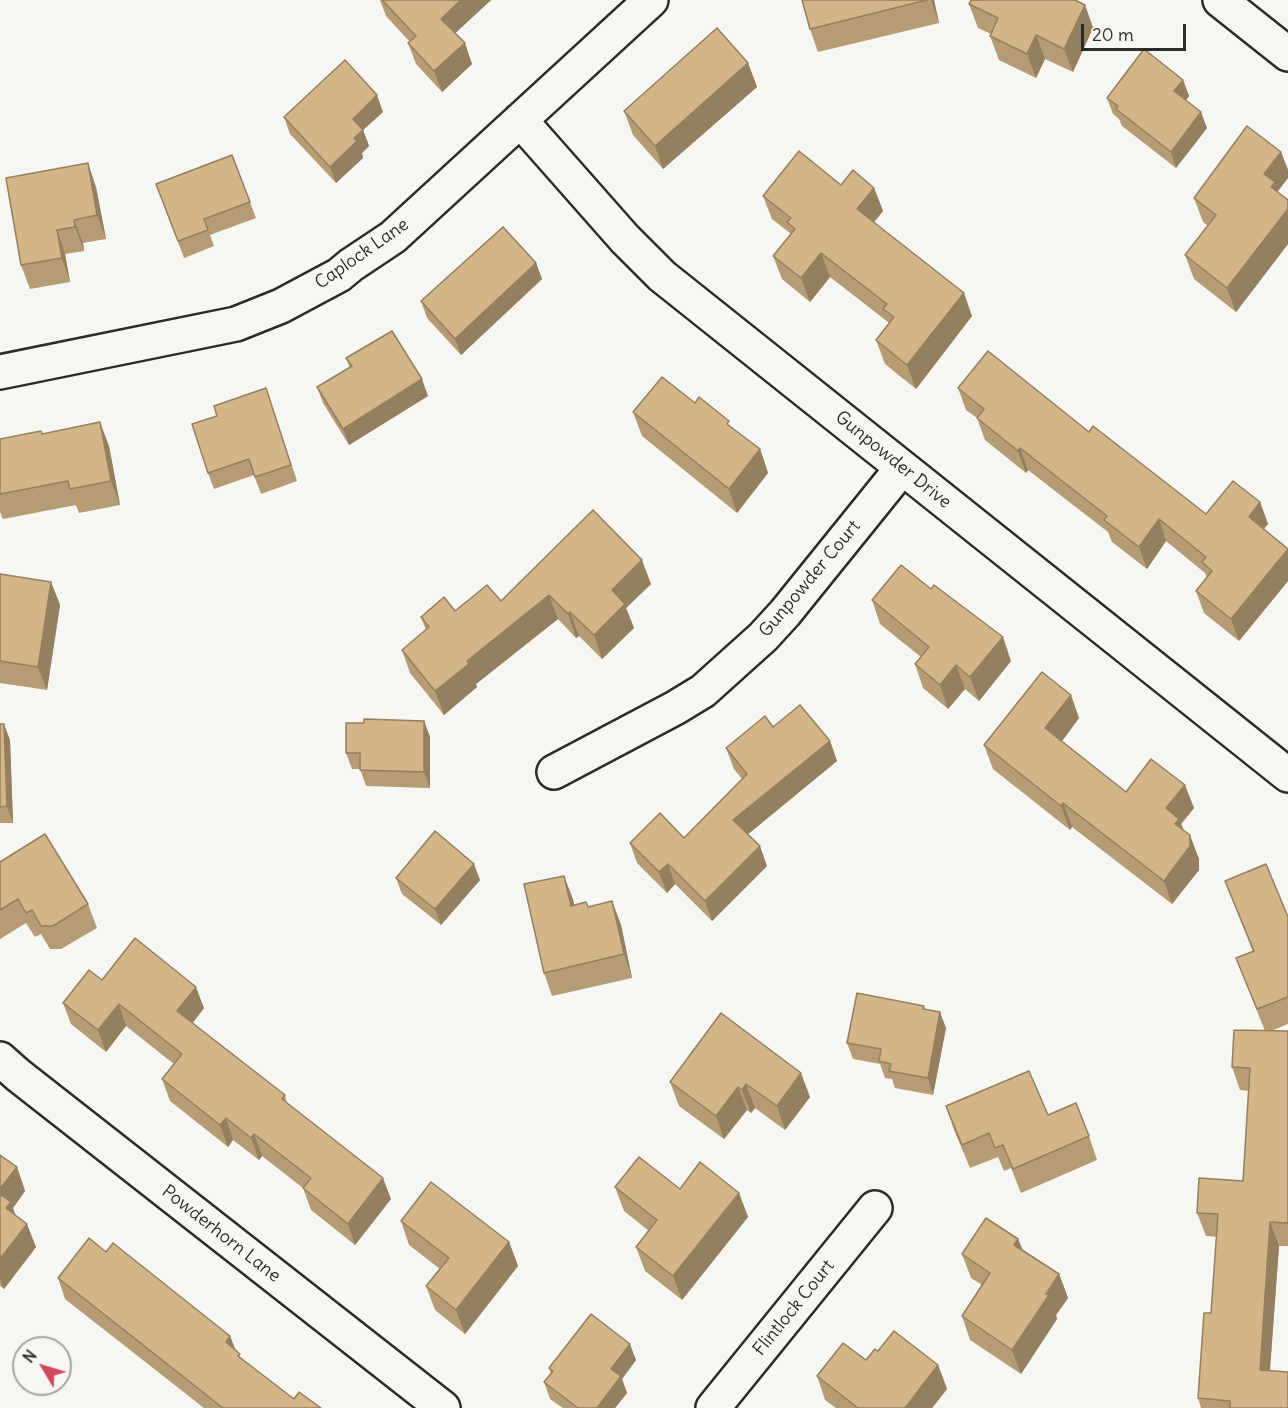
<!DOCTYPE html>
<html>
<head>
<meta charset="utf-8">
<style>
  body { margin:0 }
  #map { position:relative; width:1288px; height:1408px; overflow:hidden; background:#f6f6f2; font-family:Delius,sans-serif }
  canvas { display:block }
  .north { position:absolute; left:12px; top:1336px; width:60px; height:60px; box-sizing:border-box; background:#f6f6f2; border:2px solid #a5a5a2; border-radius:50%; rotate:308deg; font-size:16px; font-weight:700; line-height:24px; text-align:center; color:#2b2b2b }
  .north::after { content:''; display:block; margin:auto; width:21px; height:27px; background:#d1495b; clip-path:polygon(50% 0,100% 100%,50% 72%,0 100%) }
  .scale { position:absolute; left:1081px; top:24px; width:105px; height:27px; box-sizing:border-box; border:3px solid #2b2b2b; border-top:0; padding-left:8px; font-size:18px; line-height:21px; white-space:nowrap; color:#2b2b2b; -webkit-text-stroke:4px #f6f6f2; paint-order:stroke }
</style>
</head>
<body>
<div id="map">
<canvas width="1288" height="1408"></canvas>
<div class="north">N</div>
<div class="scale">20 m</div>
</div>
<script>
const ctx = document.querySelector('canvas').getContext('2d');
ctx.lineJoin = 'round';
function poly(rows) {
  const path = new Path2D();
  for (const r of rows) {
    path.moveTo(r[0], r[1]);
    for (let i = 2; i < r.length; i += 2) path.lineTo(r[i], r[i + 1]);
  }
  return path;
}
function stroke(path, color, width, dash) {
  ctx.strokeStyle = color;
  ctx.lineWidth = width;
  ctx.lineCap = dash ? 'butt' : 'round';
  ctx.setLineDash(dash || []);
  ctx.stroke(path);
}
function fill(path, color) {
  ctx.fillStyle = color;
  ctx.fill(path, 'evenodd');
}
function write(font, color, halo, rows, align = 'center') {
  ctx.font = font + ' Delius,sans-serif';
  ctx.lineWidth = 4.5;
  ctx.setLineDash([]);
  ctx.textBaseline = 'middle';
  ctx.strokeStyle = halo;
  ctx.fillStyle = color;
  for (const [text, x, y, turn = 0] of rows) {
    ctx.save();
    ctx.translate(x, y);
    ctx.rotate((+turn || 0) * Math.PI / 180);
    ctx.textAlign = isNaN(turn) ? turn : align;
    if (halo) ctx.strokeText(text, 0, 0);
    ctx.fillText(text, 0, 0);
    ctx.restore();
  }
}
const minor = poly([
  [1220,0,1288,54],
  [520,120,625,239,662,276,1288,775],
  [0,372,236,324,281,306,339,275,351,265,393,237,651,0],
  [554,772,675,708,703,691,763,637,785,613,902,468],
  [0,1059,18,1075,443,1408],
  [713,1408,875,1208]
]);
stroke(minor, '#2b2b2b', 38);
stroke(minor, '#f6f6f2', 33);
fill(poly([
  [380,0,491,0,455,33,472,64,442,92,416,64,408,43,410,42,386,16],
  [802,0,934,0,939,23,818,52,810,29],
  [969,4,1085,5,1093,28,1073,72,1045,59,1036,78,999,60,990,36,991,34,978,28],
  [748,63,757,87,663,169,633,135,624,111],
  [1183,80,1189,96,1186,100,1207,128,1176,168,1122,126,1119,119,1113,114,1107,98],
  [383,112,363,130,369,146,362,153,363,158,336,183,290,134,284,117],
  [1281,152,1288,170,1288,178,1278,191,1279,193,1288,200,1288,244,1236,312,1194,279,1185,255,1208,226,1203,222,1194,198],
  [232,155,256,218,210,235,214,246,184,258,156,184],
  [841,185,874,188,883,211,874,222,972,316,916,389,885,364,876,340,889,324,888,322,830,277,810,302,782,279,773,256,791,234,772,219,763,196],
  [96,187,106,239,83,243,84,251,65,254,70,282,30,289,21,265],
  [536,263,542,279,461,355,427,318,421,301],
  [346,358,428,396,349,445,323,403,317,387,350,368],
  [266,388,297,481,261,494,254,475,214,489,208,473,217,416],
  [958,388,1089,432,1206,514,1260,502,1268,524,1264,529,1288,549,1288,581,1239,641,1204,613,1196,591,1207,578,1205,573,1166,541,1147,569,1112,542,1108,532,1028,470,1026,473,985,440,977,418,966,410],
  [695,403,732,428,760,449,768,473,737,513,642,436,633,412],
  [42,434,109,446,120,505,79,513,76,505,3,519,0,512,0,439],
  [0,574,51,582,60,605,47,690,0,683],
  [651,584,626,608,634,628,602,659,579,636,576,638,558,619,476,684,477,687,444,715,410,673,402,650,426,630,421,617,501,601],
  [872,600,1011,661,979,701,965,689,948,709,923,688,915,664,921,657,880,624],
  [1079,718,1062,741,1126,792,1194,808,1181,824,1184,830,1199,859,1199,870,1172,904,1072,827,1070,830,993,769,984,745],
  [424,721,430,737,430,788,366,786,360,769,352,769,346,753,364,723],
  [0,724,10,740,13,823,0,823],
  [773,727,830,741,837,761,748,834,767,866,712,921,675,884,667,893,637,863,630,843,684,838,742,779,734,769,726,748],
  [0,862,88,904,97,928,61,949,50,949,41,934,35,937,26,923,0,939],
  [564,876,574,905,588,907,612,901,621,925,632,978,552,996,544,973],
  [396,878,480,880,441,925,402,894],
  [1225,881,1288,917,1288,1024,1271,1031,1288,1031,1288,1246,1279,1246,1270,1371,1288,1408,1201,1408,1198,1398,1211,1313,1217,1237,1206,1236,1197,1213,1243,1181,1249,1091,1240,1090,1232,1067,1265,1031,1236,958,1253,952],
  [102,980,204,1008,193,1023,285,1095,287,1103,391,1199,355,1245,311,1210,303,1188,262,1156,259,1160,233,1140,228,1147,170,1101,162,1079,174,1064,126,1026,106,1052,71,1024,63,1003],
  [924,1006,925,1009,946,1028,933,1095,895,1088,892,1079,885,1078,880,1064,853,1059,847,1043],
  [721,1013,810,1097,785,1130,755,1108,751,1113,747,1110,724,1139,679,1106,670,1082],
  [946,1106,1048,1115,1089,1136,1097,1160,1021,1193,1011,1168,1004,1171,998,1157,970,1168,954,1130],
  [0,1155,17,1167,25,1191,13,1208,15,1215,36,1247,4,1289,0,1286],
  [615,1187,680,1189,739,1193,748,1217,682,1300,645,1271,636,1247,649,1231,624,1211],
  [401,1221,509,1242,518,1266,465,1334,435,1310,426,1286,440,1269,409,1245],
  [1018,1239,1023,1250,1059,1274,1068,1298,1056,1315,1057,1319,1021,1374,970,1340,962,1316,982,1285,971,1278,962,1254],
  [106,1252,230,1336,235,1349,242,1359,294,1399,321,1408,204,1408,65,1299,58,1278],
  [636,1360,622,1379,627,1393,615,1408,563,1408,550,1399,544,1382,551,1374,549,1368],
  [866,1360,938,1365,947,1389,932,1408,836,1408,825,1400,817,1376]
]), '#b69c75');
fill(poly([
  [461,0,491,0,449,39,441,19],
  [931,0,934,0,939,23],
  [1085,5,1093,28,1073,72,1064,49],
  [1036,35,1045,59,1036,78,1027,54],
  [465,43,472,64,442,92,434,71],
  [748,63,757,87,663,169,655,146],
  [1183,80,1189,96,1180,108,1174,91],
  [377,95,383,112,363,130,369,146,362,153,363,158,336,183,330,167,354,138,353,119],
  [1201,112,1207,128,1176,168,1171,152],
  [1281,152,1288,170,1288,178,1278,191,1283,206,1279,211,1264,174],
  [88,163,96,187,106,239,97,215],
  [874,188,883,211,866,232,857,209],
  [1288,209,1288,244,1236,312,1227,288],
  [74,220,83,243,84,251,75,227],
  [57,230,65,254,70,282,62,258],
  [821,253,830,277,810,302,801,278],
  [536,263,542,279,461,355,455,339],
  [964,293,972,316,916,389,907,365],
  [422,379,428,396,349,445,343,429],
  [100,422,109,446,120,505,111,481],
  [1020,448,1028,470,1026,473,1018,451],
  [760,449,768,473,737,513,729,489],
  [1260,502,1268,524,1256,538,1249,517],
  [1159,519,1166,541,1147,569,1139,547],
  [1288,549,1288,581,1239,641,1231,619],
  [642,560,651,584,626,608,634,628,602,659,594,635,612,590],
  [51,582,60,605,47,690,38,667],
  [549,595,558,619,476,684,477,687,444,715,435,691,467,661],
  [570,612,579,636,576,638,568,614],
  [1003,637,1011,661,979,701,970,677],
  [956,665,965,689,948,709,940,685],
  [1071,695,1079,718,1054,752,1045,728],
  [424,721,430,737,430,788,424,772],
  [4,724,10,740,13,823,7,806],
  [830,741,837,761,741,840,733,820],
  [1185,785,1194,808,1181,824,1188,842,1184,848,1166,808],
  [1063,803,1072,827,1070,830,1061,806],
  [1190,835,1199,859,1199,870,1172,904,1164,881],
  [760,846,767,866,712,921,705,901],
  [474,864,480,880,441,925,435,909],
  [668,864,675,884,667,893,659,872],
  [564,876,573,899,579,930,571,906],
  [612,901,621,925,632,978,624,954],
  [196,987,204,1008,185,1032,177,1011],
  [119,1004,126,1026,106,1052,98,1030],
  [940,1012,946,1028,933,1095,928,1078],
  [801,1073,810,1097,785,1130,777,1106],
  [746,1084,755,1108,751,1113,742,1090],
  [738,1087,747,1110,724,1139,716,1116],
  [226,1118,233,1140,228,1147,220,1125],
  [254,1134,262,1156,259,1160,251,1138],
  [17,1167,25,1191,13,1208,19,1225,14,1231,0,1198,0,1189],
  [383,1178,391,1199,355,1245,348,1224],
  [739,1193,748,1217,682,1300,673,1276],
  [1270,1222,1279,1246,1268,1394,1260,1370],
  [27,1224,36,1247,4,1289,0,1279,0,1259],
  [1018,1239,1027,1262,1014,1245],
  [509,1242,518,1266,465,1334,456,1310],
  [1059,1274,1068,1298,1056,1315,1057,1319,1021,1374,1012,1350],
  [230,1336,238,1357,226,1342],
  [630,1344,636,1360,622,1379,627,1393,615,1408,597,1408,611,1369],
  [938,1365,947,1389,932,1408,905,1408]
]), '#947f5f');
const building = poly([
  [382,0,461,0,441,19,465,43,434,71,408,43,416,36,382,0],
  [802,0,927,0,810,29,802,0],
  [971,0,1075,0,1085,5,1064,49,1036,35,1027,54,990,36,998,18,969,4,971,0],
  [717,28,748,63,655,146,624,111,717,28],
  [1144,49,1183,80,1174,91,1201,112,1171,152,1116,109,1118,106,1107,98,1144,49],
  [345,60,377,95,353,119,363,130,354,138,357,141,330,167,284,117,345,60],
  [1247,126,1281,152,1264,174,1275,182,1271,187,1288,200,1288,209,1227,288,1185,255,1216,215,1194,198,1247,126],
  [799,151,841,185,853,170,874,188,857,209,964,293,907,365,876,340,894,317,883,309,887,304,821,253,801,278,773,256,795,229,787,222,791,218,763,196,799,151],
  [232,155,250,202,204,219,208,230,178,241,156,184,232,155],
  [88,163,97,215,74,220,75,227,57,230,62,258,21,265,6,178,88,163],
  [503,227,536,263,455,339,421,301,503,227],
  [392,331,422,379,343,429,317,387,352,366,346,358,392,331],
  [988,351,1089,432,1093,426,1206,514,1233,481,1260,502,1249,517,1288,549,1231,619,1196,591,1212,571,1202,562,1206,557,1159,519,1139,547,1104,520,1107,516,1020,448,1018,451,977,418,984,409,958,388,988,351],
  [662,377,695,403,699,397,729,421,727,424,760,449,729,489,633,412,662,377],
  [266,388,291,465,255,477,249,459,208,473,192,424,217,416,214,406,266,388],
  [100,422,111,481,70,489,68,481,0,494,0,439,41,431,42,434,100,422],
  [593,510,642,560,612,590,625,604,594,635,570,612,568,614,549,595,467,661,469,664,435,691,402,650,429,627,421,617,444,597,455,611,487,585,501,601,593,510],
  [901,565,931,589,934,585,1003,637,970,677,956,665,940,685,915,664,929,647,872,600,901,565],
  [0,574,51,582,38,667,0,661,0,574],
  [1042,672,1071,695,1045,728,1126,792,1151,759,1185,785,1166,808,1179,819,1175,824,1190,835,1190,846,1164,881,1063,803,1061,806,984,745,1042,672],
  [800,705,830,741,733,820,760,846,705,901,668,864,659,872,630,843,660,813,684,838,747,774,726,748,765,716,773,727,800,705],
  [364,719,424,721,424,772,360,770,360,753,346,753,346,723,364,723,364,719],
  [0,724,4,724,7,806,0,807,0,724],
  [435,831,474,864,435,909,396,878,435,831],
  [45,834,88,904,53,926,41,926,32,910,26,913,18,899,0,910,0,862,45,834],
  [1266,864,1288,917,1288,997,1257,1009,1236,958,1254,951,1225,881,1266,864],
  [564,876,571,906,586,902,588,907,612,901,624,954,544,973,524,884,564,876],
  [135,938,196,987,177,1011,285,1095,282,1099,383,1178,348,1224,303,1188,311,1178,254,1134,251,1138,226,1118,220,1125,162,1079,182,1054,119,1004,98,1030,63,1003,89,970,102,980,135,938],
  [857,993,924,1006,923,1009,940,1012,928,1078,889,1071,891,1064,879,1061,881,1049,847,1043,857,993],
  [721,1013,801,1073,777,1106,746,1084,742,1090,738,1087,716,1116,670,1082,721,1013],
  [1234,1030,1288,1031,1288,1223,1270,1222,1260,1370,1288,1372,1288,1408,1230,1408,1230,1401,1198,1398,1204,1313,1211,1313,1218,1214,1197,1213,1199,1178,1243,1181,1250,1068,1232,1067,1234,1030],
  [1029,1071,1048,1115,1076,1103,1089,1136,1013,1169,1003,1145,995,1148,989,1133,962,1145,946,1106,1029,1071],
  [0,1155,17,1167,0,1189,0,1155],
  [639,1157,680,1189,700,1162,739,1193,673,1276,636,1247,657,1220,615,1187,639,1157],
  [431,1182,509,1242,456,1310,426,1286,449,1258,401,1221,431,1182],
  [0,1194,11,1202,6,1208,27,1224,0,1259,0,1194],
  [986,1218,1018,1239,1014,1245,1059,1274,1046,1294,1049,1295,1012,1350,962,1316,990,1273,962,1254,986,1218],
  [89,1238,106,1252,113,1243,230,1336,226,1342,240,1354,238,1356,294,1399,299,1392,321,1408,223,1408,58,1278,89,1238],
  [591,1314,630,1344,611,1369,621,1376,597,1408,578,1408,544,1382,553,1371,549,1368,591,1314],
  [894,1331,938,1365,905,1408,858,1408,817,1376,843,1343,866,1360,875,1349,878,1351,894,1331]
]);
fill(building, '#d4b588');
stroke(building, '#947f5f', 1.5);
write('18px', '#2b2b2b', '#f6f6f2', [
  ["Caplock Lane",362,254,-35],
  ["Gunpowder Drive",893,460,39],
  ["Gunpowder Court",810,579,-50],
  ["Powderhorn Lane",221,1234,38],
  ["Flintlock Court",794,1308,-51]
]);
</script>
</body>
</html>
